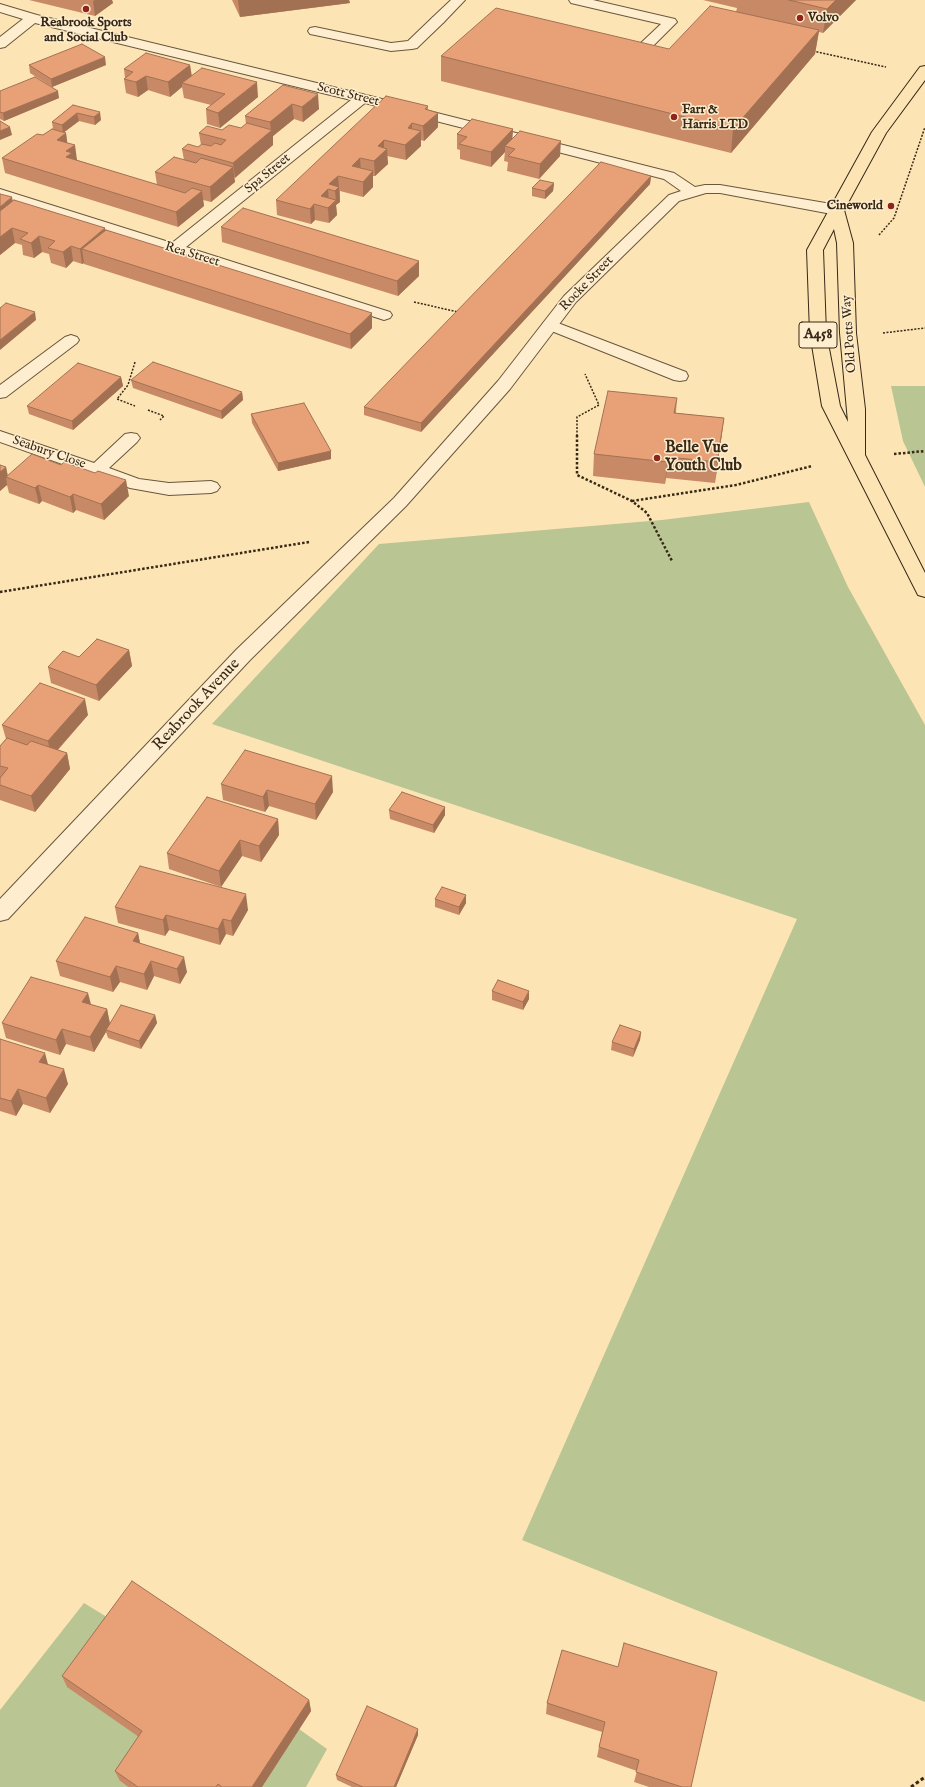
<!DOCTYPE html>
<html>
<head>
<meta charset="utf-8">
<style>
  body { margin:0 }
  canvas { display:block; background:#fde4b4 }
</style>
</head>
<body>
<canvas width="925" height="1787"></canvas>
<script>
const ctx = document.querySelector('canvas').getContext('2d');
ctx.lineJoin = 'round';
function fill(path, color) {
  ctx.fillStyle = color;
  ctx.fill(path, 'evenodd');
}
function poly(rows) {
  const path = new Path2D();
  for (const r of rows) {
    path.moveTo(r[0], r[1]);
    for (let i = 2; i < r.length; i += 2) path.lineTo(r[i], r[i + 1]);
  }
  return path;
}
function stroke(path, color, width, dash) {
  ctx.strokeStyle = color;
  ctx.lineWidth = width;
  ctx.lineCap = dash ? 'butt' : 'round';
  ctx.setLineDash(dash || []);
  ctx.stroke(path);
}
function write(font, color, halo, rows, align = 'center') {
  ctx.font = font + ' "IM FELL English",serif';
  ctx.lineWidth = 3;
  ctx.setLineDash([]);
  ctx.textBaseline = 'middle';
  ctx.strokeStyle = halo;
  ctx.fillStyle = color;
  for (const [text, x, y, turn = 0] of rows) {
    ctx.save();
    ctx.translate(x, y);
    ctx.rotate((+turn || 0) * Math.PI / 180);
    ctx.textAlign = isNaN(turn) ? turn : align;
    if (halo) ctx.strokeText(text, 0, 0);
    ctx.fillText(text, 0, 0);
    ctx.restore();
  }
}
fill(poly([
  [891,386,925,386,925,487,903,441],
  [809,502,848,587,925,725,925,1702,522,1540,797,919,212,724,379,544,662,520],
  [84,1603,115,1622,146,1742,120,1781,128,1787,0,1787,0,1710],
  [299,1729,327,1749,306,1787,262,1787]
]), '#b9c592');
const service = poly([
  [569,0,593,0,675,19,677,22,636,63,631,64,626,63,624,60,626,57,661,24,571,3,569,0],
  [438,16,443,17,445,20,443,23,417,48,412,49,391,51,315,35,310,34,308,31,310,28,315,27,391,43,408,41,433,17,438,16],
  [550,320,686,372,688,376,686,380,680,381,674,380,544,328,542,325,544,322,550,320],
  [71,335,77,337,79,340,77,343,6,397,0,398,0,385,65,337,71,335]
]);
const minor = poly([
  [451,0,465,0,443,23,433,23,431,20,433,17,451,0],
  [0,4,37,15,362,94,674,173,695,187,705,185,720,185,837,205,842,207,845,210,842,213,837,215,720,193,706,193,679,201,576,302,510,389,406,506,250,660,8,919,0,921,0,899,236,650,394,498,498,381,564,296,669,195,681,191,664,179,365,103,186,247,390,312,392,315,390,318,384,320,378,318,0,199,0,189,172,243,351,100,35,23,5,47,0,48,0,37,23,19,0,12,0,4],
  [0,431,94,463,125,434,131,433,137,434,140,438,137,442,109,468,139,479,169,483,211,481,217,483,220,487,217,491,211,493,169,495,130,488,0,442,0,431]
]);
const primary = poly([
  [925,66,925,80,886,133,844,210,853,243,856,333,865,409,865,455,925,573,925,597,918,595,916,591,822,406,810,333,807,250,872,132,920,67,925,66],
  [834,229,837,243,840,333,848,422,840,406,826,333,823,250,834,229]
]);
stroke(service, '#68583e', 2);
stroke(minor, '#68583e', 2);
stroke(primary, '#362917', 2);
stroke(poly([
  [813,51,886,67],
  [879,235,894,218,925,127],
  [414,302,458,312],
  [883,333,925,328],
  [135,362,128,385,117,399,135,406],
  [148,410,164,416,160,420],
  [577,436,577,417,599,405,585,374]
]), '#362917', 1.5, [2, 1.5]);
stroke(poly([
  [577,435,577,475,632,501,647,513,672,561],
  [894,454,925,451],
  [632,501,736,485,812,466],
  [0,592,309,542]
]), '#362917', 2.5, [2.5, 2]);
stroke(poly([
  [911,1787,925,1777]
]), '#362917', 3, [3.5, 2.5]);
fill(service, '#feedce');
fill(minor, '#feedce');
fill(primary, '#fde4b4');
fill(poly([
  [29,0,112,0,113,3,95,16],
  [232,0,349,0,350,3,240,17],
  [703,0,856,0,823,33,819,32,815,54,731,153,441,81,441,56,669,49,736,12,737,8],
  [29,65,106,65,52,87,30,73],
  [190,65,192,76,258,97,220,128,207,124,206,109,211,105,184,98,182,87,170,97,148,90,138,97,126,93,124,79,125,78,124,69],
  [283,85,319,109,303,122,294,119,273,136,273,145,234,178,235,182,211,202,203,200,204,206,178,227,5,173,2,158,53,129,52,122,73,105,101,120,95,125,79,121,63,133,66,133,67,143,77,160,157,185,155,172,184,160,182,149,198,147,201,145,199,133,241,128,246,124,245,116],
  [0,91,59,98,4,121,0,119],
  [428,106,428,110,438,113,438,127,424,141,421,140,421,146,406,160,387,156,388,164,375,176,373,176,373,187,363,197,340,191,340,202,336,205,337,215,329,223,315,220,311,224,277,215,276,200],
  [513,129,512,138,560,156,539,179,507,171,508,162,504,161,505,152,491,167,460,159,460,150,457,149,457,134],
  [651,176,650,184,421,432,364,415,364,407],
  [554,183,553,191,545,199,532,196,532,188],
  [13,201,106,230,372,328,351,349,84,264,84,263,82,264,73,261,66,268,51,263,49,254,42,252,34,258,23,255,22,245,15,243,0,255],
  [221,227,419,276,398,296,222,242],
  [121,377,123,386,73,430,29,414,27,406],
  [131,380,242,392,243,400,222,419,133,388],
  [677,398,676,413,724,418,715,483,666,478,665,484,593,476,594,454],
  [251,414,331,451,331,459,278,471,252,423],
  [6,467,8,476,129,496,104,520,76,510,73,513,42,501,39,504,9,493,7,485,0,491],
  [129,650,132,666,99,701,51,683,48,667,79,657],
  [88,715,58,750,67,753,70,769,35,812,0,800,0,746,6,739,2,725],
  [221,784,333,792,316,820,269,806,265,812,223,800],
  [445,807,445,815,434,833,390,819,389,810],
  [278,819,279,835,261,862,242,856,221,887,169,869,167,853],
  [466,895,466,903,459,915,435,907,435,899],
  [115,907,248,910,233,936,226,934,220,945,169,930,165,936,118,923],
  [138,933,140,943,187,972,180,984,154,976,147,990,120,982,113,992,60,976,56,961],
  [492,991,529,999,523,1010,492,1000],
  [91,1005,107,1009,110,1023,155,1015,157,1023,141,1049,108,1038,106,1032,94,1052,66,1044,60,1055,6,1038,2,1023],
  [641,1032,640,1040,633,1057,611,1050,612,1042],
  [0,1039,48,1065,68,1084,50,1113,23,1104,16,1116,0,1111],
  [562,1650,691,1787,649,1787,634,1782,637,1771,597,1757,602,1732,546,1714,547,1703],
  [62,1676,309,1700,311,1711,262,1787,128,1787,120,1781,115,1771,139,1737,67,1687],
  [418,1729,418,1735,396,1787,352,1787,337,1780,336,1775]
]), '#c88a66');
fill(poly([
  [95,0,112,0,113,3,95,16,93,1],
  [238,0,349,0,350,3,240,17],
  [836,0,856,0,823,33,827,9],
  [819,30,815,54,731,153,733,129],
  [105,57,106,65,52,87,51,79],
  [190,65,192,80,182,83,182,87,170,97,168,82],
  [146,76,148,90,138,97,136,82],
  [257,82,258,97,220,128,218,113],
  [58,91,59,98,4,121,3,113],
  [318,94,319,109,303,122,302,107],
  [292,104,294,119,273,136,273,145,235,178,233,163,271,131,270,122],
  [100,112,101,120,95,125,94,117],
  [77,113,79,121,63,133,62,125],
  [438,113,438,127,424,141,423,126],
  [412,123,412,138,408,128],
  [10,127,12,135,0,140,0,131],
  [513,129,512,144,505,146,505,152,491,167,491,152],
  [421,131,421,146,406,160,405,145],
  [66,133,68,148,57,140],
  [384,140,384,151,387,149,388,164,375,176,374,161,378,146],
  [561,141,560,156,539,179,540,164],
  [75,145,77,160,73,163,66,157,66,151],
  [360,158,361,173,352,166],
  [233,167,235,182,211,202,210,187],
  [373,171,373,187,363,197,363,182],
  [338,176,340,202,336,205,337,215,329,223,328,208,336,201,335,191,329,184],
  [651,176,650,184,421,432,421,423],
  [554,183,553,191,545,199,545,191],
  [328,189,329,204,321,196],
  [202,191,204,206,178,227,176,212],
  [12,197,15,213,0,225,0,207],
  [314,204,315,220,311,224,310,209],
  [12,228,15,243,0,255,0,237],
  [105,228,108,244,82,249,84,263,82,264,80,249],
  [39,236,42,252,34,258,31,243],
  [71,246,73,261,66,268,63,252],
  [419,261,419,276,398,296,397,281],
  [35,312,36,320,0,350,0,340],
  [372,313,372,328,351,349,350,334],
  [121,377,123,386,73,430,72,421],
  [242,392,243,400,222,419,221,411],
  [724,418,721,440,715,483,717,462],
  [331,451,331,459,278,471,278,463],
  [668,457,666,478,665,484,667,462],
  [6,467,8,478,6,477,7,485,0,491,0,472],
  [126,480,129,496,104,520,101,504],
  [38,485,42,501,39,504,35,488],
  [73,494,76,510,73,513,70,497],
  [129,650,132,666,99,701,96,685],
  [85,699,88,715,51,757,48,741],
  [67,753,70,769,35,812,31,796],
  [332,776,333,792,316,820,315,804],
  [267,790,269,806,265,812,263,797],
  [445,807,445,815,434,833,433,825],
  [278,819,279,835,261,862,259,846],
  [240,840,242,856,221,887,219,871],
  [246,894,248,910,233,936,231,921],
  [466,895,466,903,459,915,459,907],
  [166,915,169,930,165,936,163,920],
  [223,919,226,934,220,945,218,929],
  [138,933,141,948,133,941],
  [184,957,187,972,180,984,177,969],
  [151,961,154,976,147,990,144,974],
  [116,966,120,982,113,992,110,977],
  [529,991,529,999,523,1010,523,1002],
  [88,993,92,1008,82,1002],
  [107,1009,110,1025,106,1030,106,1032,94,1052,90,1037],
  [155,1015,157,1023,141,1049,139,1041],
  [62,1029,66,1044,60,1055,56,1040],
  [641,1032,640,1040,633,1057,634,1049],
  [45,1053,49,1068,39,1062],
  [64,1069,68,1084,50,1113,46,1098],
  [18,1089,23,1104,16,1116,11,1101],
  [309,1700,311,1711,262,1787,252,1787],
  [418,1729,418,1735,396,1787,394,1787]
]), '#a27153');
const building = poly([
  [789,0,836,0,827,9,789,0],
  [710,6,819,30,733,129,441,56,496,8,669,49,710,6],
  [82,44,105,57,51,79,29,65,82,44],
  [146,53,190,65,168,82,146,76,136,82,124,79,133,72,124,69,146,53],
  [202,68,257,82,218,113,206,109,225,94,182,83,202,68],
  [35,77,58,91,3,113,0,112,0,91,35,77],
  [283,85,318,94,302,107,292,104,270,122,245,116,283,85],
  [386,96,428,106,425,109,438,113,423,126,412,123,408,128,421,131,405,145,384,140,378,146,387,149,374,161,360,158,352,166,373,171,363,182,338,176,329,184,339,187,335,191,328,189,321,196,336,200,328,208,314,204,310,209,276,200,386,96],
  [73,105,100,112,94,117,77,113,62,125,52,122,73,105],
  [472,119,513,129,491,152,459,144,467,137,457,134,472,119],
  [0,121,10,127,0,131,0,121],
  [247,123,272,130,233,163,182,149,188,144,198,147,202,144,211,146,215,143,221,145,226,140,199,133,207,126,222,130,229,125,241,128,247,123],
  [52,129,66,133,57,140,75,145,66,151,72,153,66,157,185,193,192,188,202,191,176,212,2,158,37,134,43,135,52,129],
  [520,131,561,141,540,164,508,156,515,149,505,146,520,131],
  [174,157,196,163,201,158,233,167,210,187,155,172,174,157],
  [601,162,651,176,421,423,364,407,601,162],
  [540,180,554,183,545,191,532,188,540,180],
  [0,194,12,197,0,207,0,194],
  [14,200,105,228,80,249,71,246,63,252,48,248,55,241,39,236,31,243,20,239,28,233,12,228,0,237,0,211,14,200],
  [243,208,419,261,397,281,221,227,243,208],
  [106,230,372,313,350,334,82,249,106,230],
  [6,303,35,312,0,340,0,308,6,303],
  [153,362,242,392,221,411,131,380,153,362],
  [78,363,121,377,72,421,27,406,78,363],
  [608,391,677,398,674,413,724,418,717,462,668,457,667,462,594,454,608,391],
  [304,403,331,451,278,463,251,414,304,403],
  [32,454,61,465,64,462,95,473,98,471,126,480,101,504,73,494,70,497,38,485,35,488,6,477,32,454],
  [0,465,6,467,0,472,0,465],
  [97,639,129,650,96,685,48,667,63,651,79,657,97,639],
  [40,683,85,699,48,741,2,725,40,683],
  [7,738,27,745,31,741,67,753,31,796,0,785,0,778,8,768,0,766,0,746,7,738],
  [245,750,332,776,315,804,267,790,263,797,221,784,245,750],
  [402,792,445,807,433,825,389,810,402,792],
  [207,797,278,819,259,846,240,840,219,871,167,853,207,797],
  [140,866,246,894,231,921,223,919,218,929,166,915,163,920,115,907,140,866],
  [442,887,466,895,459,907,435,899,442,887],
  [85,917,138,933,133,941,184,957,177,969,151,961,144,974,116,966,110,977,56,961,85,917],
  [31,977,88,993,82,1002,107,1009,90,1037,62,1029,56,1040,2,1023,31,977],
  [498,980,529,991,523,1002,492,991,498,980],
  [121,1005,155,1015,139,1041,106,1030,121,1005],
  [620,1025,641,1032,634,1049,612,1042,620,1025],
  [0,1039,45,1053,39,1062,64,1069,46,1098,18,1089,11,1101,0,1098,0,1039],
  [132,1581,309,1700,252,1787,222,1787,218,1784,216,1787,138,1787,115,1771,142,1731,62,1676,132,1581],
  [624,1643,717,1672,691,1787,682,1787,636,1772,639,1760,599,1747,605,1722,547,1703,562,1650,618,1667,624,1643],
  [367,1706,418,1729,394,1787,363,1787,336,1775,367,1706]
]);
fill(building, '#e8a177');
stroke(building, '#a27153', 1);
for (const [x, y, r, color] of [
  [86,9,4,"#8f2418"],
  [800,18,4,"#8f2418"],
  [674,117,4,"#8f2418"],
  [891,206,4,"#8f2418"],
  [657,458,4,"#8f2418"]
]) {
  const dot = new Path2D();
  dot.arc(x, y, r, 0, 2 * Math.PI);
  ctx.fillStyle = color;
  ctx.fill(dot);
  stroke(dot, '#feedce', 1.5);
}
write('bold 13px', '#362917', '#feedce', [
  ["Volvo",808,18],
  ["Reabrook Sports",86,23,"center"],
  ["and Social Club",86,38,"center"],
  ["Farr &",682,110],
  ["Harris LTD",682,125],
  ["Cineworld",883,206,"right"]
], 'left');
write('13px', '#362917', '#feedce', [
  ["Scott Street",348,95,14],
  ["Spa Street",268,174,-39],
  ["Rea Street",192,255,17],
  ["Rocke Street",587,284,-46],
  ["Old Potts Way",850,334,-94],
  ["Seabury Close",49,453,19]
]);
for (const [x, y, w] of [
  [818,335,38]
]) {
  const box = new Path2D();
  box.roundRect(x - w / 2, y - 13, w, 26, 3);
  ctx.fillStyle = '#feedce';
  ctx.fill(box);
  stroke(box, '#362917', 1);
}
write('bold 15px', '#362917', null, [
  ["A458",818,335]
]);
write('bold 16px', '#362917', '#feedce', [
  ["Belle Vue",665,449],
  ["Youth Club",665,467]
], 'left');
write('16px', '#362917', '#feedce', [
  ["Reabrook Avenue",197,705,-47]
]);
</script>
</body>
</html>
